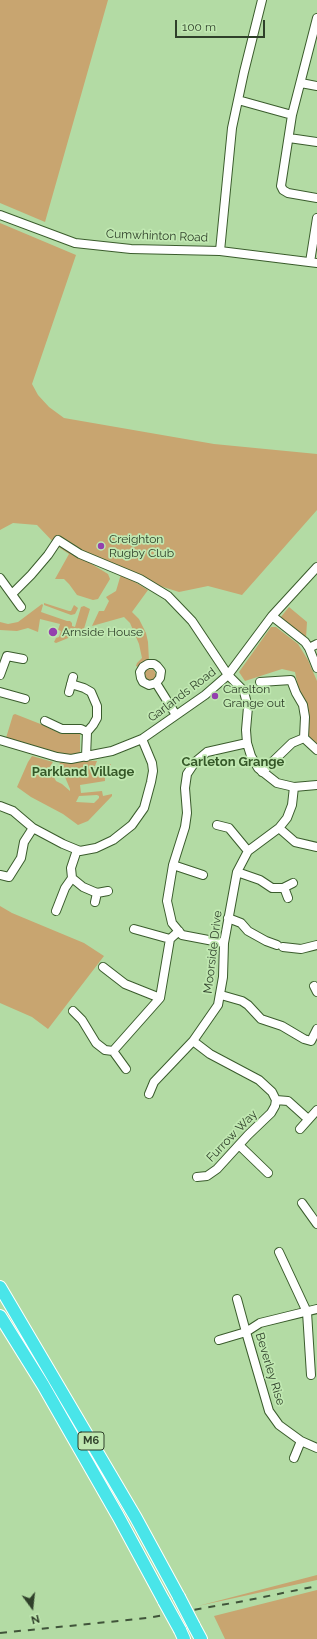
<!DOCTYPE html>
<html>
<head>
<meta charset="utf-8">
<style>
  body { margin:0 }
  #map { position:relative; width:317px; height:1639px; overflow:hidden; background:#b3dba4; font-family:Raleway,sans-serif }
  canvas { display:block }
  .north { position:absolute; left:12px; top:1587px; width:40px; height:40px; -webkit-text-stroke:3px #c0e8b1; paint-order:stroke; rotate:165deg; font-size:11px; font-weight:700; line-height:16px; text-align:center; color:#2f402a }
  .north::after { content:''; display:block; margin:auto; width:14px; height:18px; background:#2f402a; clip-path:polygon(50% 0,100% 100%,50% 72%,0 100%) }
  .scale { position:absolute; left:175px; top:20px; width:90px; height:18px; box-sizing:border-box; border:2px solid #2f402a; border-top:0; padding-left:5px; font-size:12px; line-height:14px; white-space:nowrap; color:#2f402a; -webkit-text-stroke:3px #c0e8b1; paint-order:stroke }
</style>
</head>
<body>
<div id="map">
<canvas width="317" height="1639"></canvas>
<div class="north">N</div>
<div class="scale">100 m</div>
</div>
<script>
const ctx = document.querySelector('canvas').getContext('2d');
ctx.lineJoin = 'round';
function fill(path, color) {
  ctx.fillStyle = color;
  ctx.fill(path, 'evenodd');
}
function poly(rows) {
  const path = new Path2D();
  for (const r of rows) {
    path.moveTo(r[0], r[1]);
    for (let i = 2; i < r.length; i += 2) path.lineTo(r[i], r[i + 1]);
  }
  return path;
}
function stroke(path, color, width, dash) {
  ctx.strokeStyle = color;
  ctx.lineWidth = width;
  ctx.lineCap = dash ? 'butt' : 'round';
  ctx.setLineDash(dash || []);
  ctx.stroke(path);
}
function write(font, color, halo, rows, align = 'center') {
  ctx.font = font + ' Raleway,sans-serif';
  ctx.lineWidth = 3.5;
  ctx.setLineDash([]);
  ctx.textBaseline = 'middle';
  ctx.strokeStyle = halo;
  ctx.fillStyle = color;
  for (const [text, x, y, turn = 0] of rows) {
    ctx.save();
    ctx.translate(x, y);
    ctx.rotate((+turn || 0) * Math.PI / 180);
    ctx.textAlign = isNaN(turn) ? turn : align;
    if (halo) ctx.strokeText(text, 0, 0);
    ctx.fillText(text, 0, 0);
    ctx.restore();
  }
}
fill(poly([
  [0,0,108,0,45,222,0,203],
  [0,223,76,255,32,384,38,395,49,407,64,418,214,444,317,454,317,510,242,595,208,586,179,592,122,574,148,590,132,612,139,619,146,633,148,642,149,661,138,667,136,666,137,663,142,658,139,644,130,623,124,617,92,626,99,611,104,611,109,601,106,597,116,591,121,574,90,563,108,574,110,579,98,599,93,600,77,595,69,584,64,579,55,579,69,554,57,546,37,525,13,523,0,530],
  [44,603,69,611,71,611,74,605,78,608,75,614,71,615,44,605],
  [42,604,43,605,41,612,67,621,70,621,72,623,72,626,75,627,81,607,84,606,90,609,83,632,56,643,54,642,56,638,59,637,61,631,58,630,60,624,40,619,38,632,28,628,17,631,0,630,0,622,8,624,18,622],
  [289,607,307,622,306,638,280,618],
  [271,627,276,627,298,644,308,660,317,681,317,747,307,733,295,672,282,669,245,681,239,672],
  [147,669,154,670,157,677,149,686,142,673],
  [15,714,43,725,61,734,77,732,80,734,80,753,79,755,64,756,6,738,13,715],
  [32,756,53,762,49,768,56,781,62,784,70,791,70,789,65,777,59,771,59,765,60,763,64,760,71,760,97,761,95,766,85,769,111,764,111,776,105,777,105,781,80,785,81,793,102,791,103,796,112,794,112,796,88,821,78,825,63,814,31,797,17,787,28,762],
  [97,795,99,796,99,798,94,803,76,802,79,796],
  [0,906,12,913,84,943,104,956,48,1029,32,1017,0,1003],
  [317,1575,317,1580,198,1606],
  [317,1590,317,1639,225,1639,214,1616]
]), '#c8a570');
const minor = poly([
  [317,18,292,115,281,186,283,190,288,193,317,198],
  [301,83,317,86],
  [238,100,292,115],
  [289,138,317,142],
  [0,215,75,243,131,249,220,251,317,263],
  [220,251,232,128,244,72,262,0],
  [310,262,317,218],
  [0,578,21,607],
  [12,594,31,575,48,555,58,540,80,554,140,579,168,596,192,621,228,675,241,688,244,692,248,707,246,730,247,743,251,756,258,768,277,783,294,787,317,785],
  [272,616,305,642,309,648,317,668],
  [309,648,317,644],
  [0,675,7,656,23,659],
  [260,682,291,680,296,693,303,705,305,717,304,738,292,743,262,772],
  [156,683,160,678,161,671,157,666,154,664,148,664,143,667,140,672,141,678,143,682,149,685,156,683,176,715],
  [71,684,84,688,91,692,97,706,97,718,93,725,87,732,86,757],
  [0,692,25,699],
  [69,692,73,677],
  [45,721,62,729,81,729,87,732],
  [304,738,317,750],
  [0,740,57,757,71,759,112,751,142,739,205,695,228,675,272,616,317,567],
  [0,806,13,811,33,828,63,844,80,851,96,848,113,840,132,825,144,808,151,782,153,771,152,763,142,739],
  [217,825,229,828,248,851],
  [279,828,295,842,317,847],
  [77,850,71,868,72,878,83,887,97,893,108,891],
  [173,865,203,875],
  [237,872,260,880,272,888,283,888,285,890,288,898],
  [0,875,9,877,21,858,24,842,33,828],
  [283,888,293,883],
  [95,902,97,893],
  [56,911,65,888,72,878],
  [228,918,241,923,248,931,266,941,277,945],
  [134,929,170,939],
  [224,943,182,935,172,923,167,901,173,865,185,827,187,813,185,788,187,774,195,762,207,752,247,743],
  [283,947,301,949,317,945],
  [103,967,125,984,160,998],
  [314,986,317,992],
  [221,995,242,1001,248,1005,261,1019,282,1026,304,1039,311,1041,317,1029],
  [73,1011,82,1020,96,1043,105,1050,113,1051,160,998,170,939,179,931],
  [193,1041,210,1054,259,1080,272,1092,276,1100,275,1106,271,1113,248,1135,217,1169,207,1176,197,1177],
  [113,1051,126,1069],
  [149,1094,154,1082,193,1041,218,1005,223,977,224,943,237,872,248,851,279,828,287,818,292,805,294,787],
  [276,1100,288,1101,308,1119],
  [300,1129,317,1110],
  [239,1145,268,1173],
  [302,1203,317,1224],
  [279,1252,307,1312,311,1375],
  [317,1309,260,1323,246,1332,269,1411,279,1425,301,1441,317,1448],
  [219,1340,246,1332,237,1299],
  [294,1458,301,1441]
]);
const highway = poly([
  [0,1287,136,1518,179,1597],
  [0,1316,43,1385,118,1516,164,1601],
  [194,1626,201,1639],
  [180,1630,184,1639]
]);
stroke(minor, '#3a5c2c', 10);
stroke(highway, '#fff', 14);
stroke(minor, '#fff', 8);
stroke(highway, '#49e5e9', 12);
stroke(poly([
  [0,1633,147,1618,244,1601,317,1586]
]), '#40543a', 2, [7, 7]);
const highwayBridge = poly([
  [179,1597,194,1626],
  [164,1601,180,1630]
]);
stroke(highwayBridge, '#fff', 14, []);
stroke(highwayBridge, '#49e5e9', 12);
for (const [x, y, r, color] of [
  [101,546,4,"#9440ae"],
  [53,632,5,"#9440ae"],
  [215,696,4,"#9440ae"]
]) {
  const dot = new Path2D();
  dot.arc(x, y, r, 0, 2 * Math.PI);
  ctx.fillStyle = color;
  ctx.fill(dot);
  stroke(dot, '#c0e8b1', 1.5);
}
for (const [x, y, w] of [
  [91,1441,26]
]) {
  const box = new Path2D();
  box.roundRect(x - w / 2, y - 9, w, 18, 3);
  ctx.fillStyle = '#c0e8b1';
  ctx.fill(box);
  stroke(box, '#2f402a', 1);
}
write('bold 11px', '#2f402a', null, [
  ["M6",91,1441]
]);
write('12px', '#2f402a', '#c0e8b1', [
  ["Cumwhinton Road",157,236,2],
  ["Garlands Road",182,695,-37],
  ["Moorside Drive",213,952,-83],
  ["Furrow Way",232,1136,-46],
  ["Beverley Rise",270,1369,73]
]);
write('12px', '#2f402a', '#c0e8b1', [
  ["Creighton",109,539],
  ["Rugby Club",109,553],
  ["Arnside House",62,632],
  ["Carelton",223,689],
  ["Grange out",223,703]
], 'left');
write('bold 13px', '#355828', '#c0e8b1', [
  ["Carleton Grange",233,762],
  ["Parkland Village",83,772]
]);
</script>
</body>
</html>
